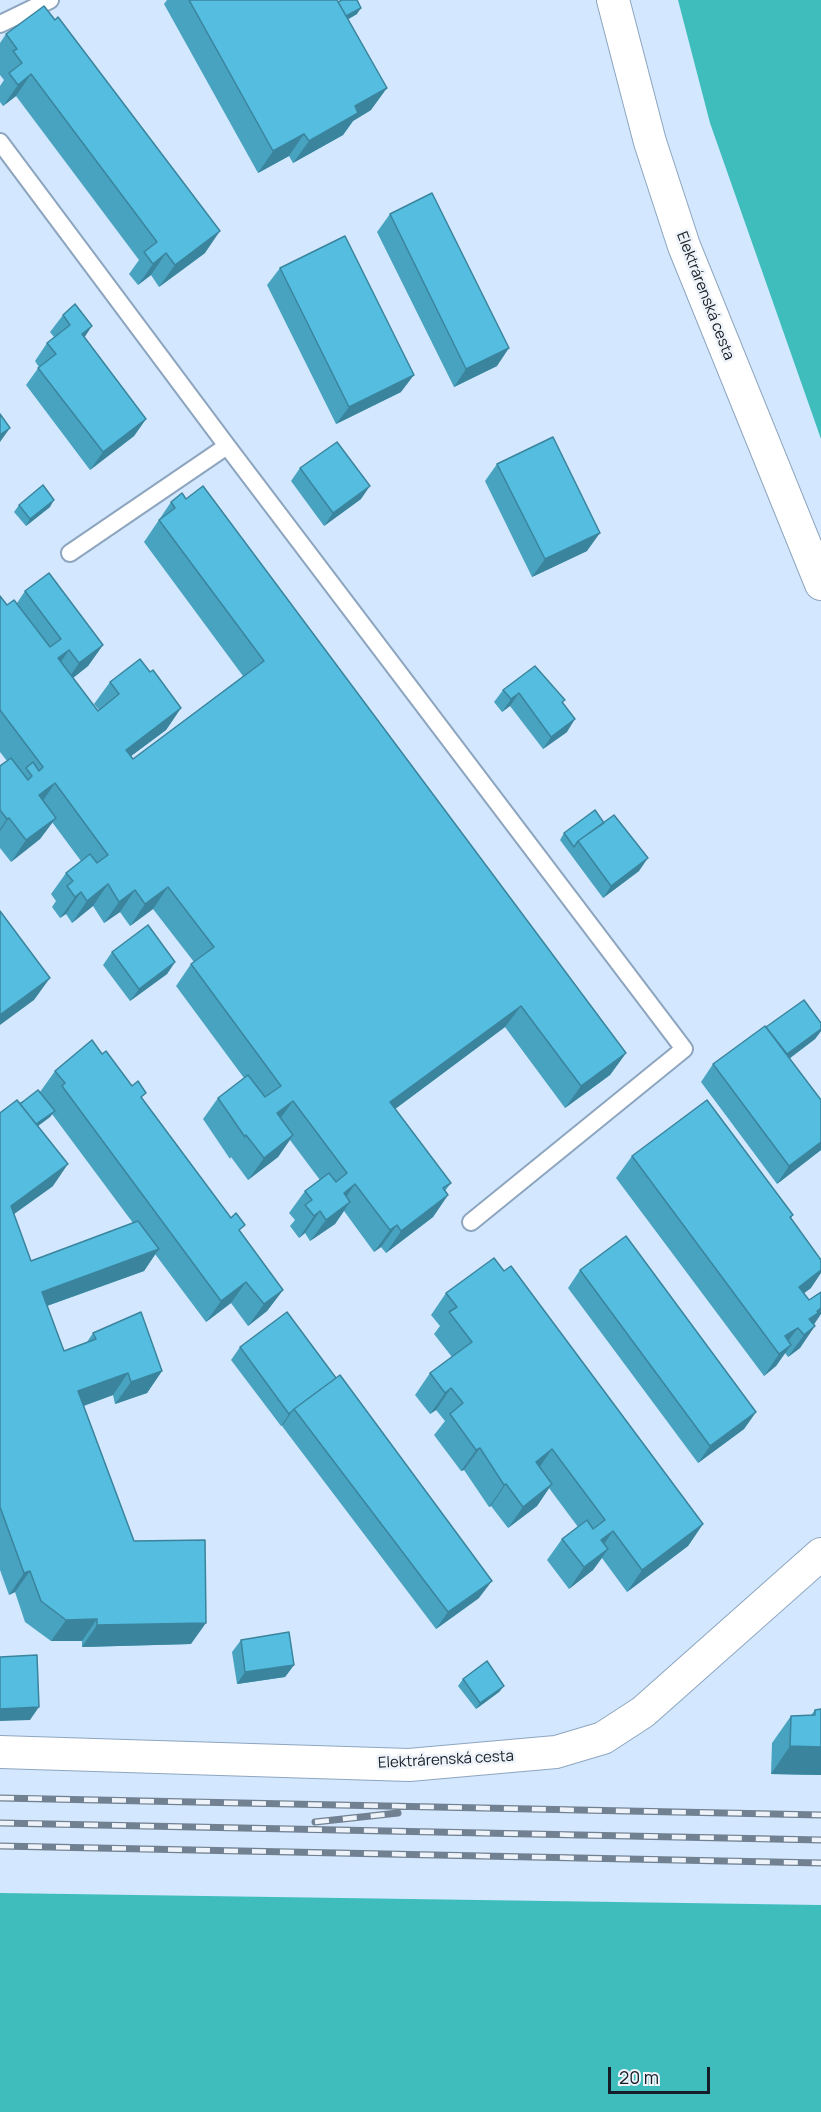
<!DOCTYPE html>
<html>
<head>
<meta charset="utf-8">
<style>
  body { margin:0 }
  #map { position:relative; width:821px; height:2112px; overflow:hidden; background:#d3e8fe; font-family:Manrope,sans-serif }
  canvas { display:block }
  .scale { position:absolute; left:608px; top:2067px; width:102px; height:27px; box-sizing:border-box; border:3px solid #151e28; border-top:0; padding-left:8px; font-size:18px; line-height:21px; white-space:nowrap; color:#151e28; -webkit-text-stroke:4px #eef3f9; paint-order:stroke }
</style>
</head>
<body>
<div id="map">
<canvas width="821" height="2112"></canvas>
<div class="scale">20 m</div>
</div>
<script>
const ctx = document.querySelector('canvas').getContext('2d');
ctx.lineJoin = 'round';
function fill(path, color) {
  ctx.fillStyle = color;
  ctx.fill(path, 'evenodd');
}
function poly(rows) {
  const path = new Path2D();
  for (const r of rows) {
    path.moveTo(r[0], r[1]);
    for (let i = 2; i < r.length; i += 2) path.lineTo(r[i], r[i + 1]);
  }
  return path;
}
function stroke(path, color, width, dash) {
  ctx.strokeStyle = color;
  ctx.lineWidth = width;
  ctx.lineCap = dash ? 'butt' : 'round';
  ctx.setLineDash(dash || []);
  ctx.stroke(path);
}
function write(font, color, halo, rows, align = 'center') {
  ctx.font = font + ' Manrope,sans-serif';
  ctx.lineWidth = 5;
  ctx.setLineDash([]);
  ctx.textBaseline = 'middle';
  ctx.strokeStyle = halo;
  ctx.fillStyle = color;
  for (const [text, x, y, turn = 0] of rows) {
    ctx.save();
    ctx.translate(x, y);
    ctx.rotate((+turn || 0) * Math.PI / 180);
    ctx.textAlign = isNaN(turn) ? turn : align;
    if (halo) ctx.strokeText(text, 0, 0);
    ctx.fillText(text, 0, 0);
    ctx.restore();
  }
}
fill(poly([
  [678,0,821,0,821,439,710,123],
  [0,1893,821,1905,821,2112,0,2112]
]), '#3fbdbc');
const service = poly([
  [0,24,50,0],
  [0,142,227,446,684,1049,471,1222],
  [70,553,227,446]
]);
const minor = poly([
  [613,0,650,142,684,246,821,584],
  [0,1752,409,1765,556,1752,603,1738,643,1712,821,1554]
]);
stroke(service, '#8da5bf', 20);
stroke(minor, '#8da5bf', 34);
stroke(service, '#fff', 16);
stroke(minor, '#fff', 32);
const rail = poly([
  [0,1798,821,1815],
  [315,1822,398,1813],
  [0,1823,821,1840],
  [0,1846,821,1863]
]);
stroke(rail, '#728191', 7);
stroke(rail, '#eef3f9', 4.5, [14]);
fill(poly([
  [167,0,337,0,338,2,357,14,348,19,371,110,353,121,343,135,293,163,289,156,258,173,164,4],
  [6,34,205,253,159,287,151,275,138,285,129,274,139,260,16,96,3,106,0,102,0,86,4,80,0,75,0,43],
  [390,214,497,366,454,387,377,232],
  [280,268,401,392,336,424,267,285],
  [63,315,84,338,146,419,134,436,90,470,26,385,39,367,35,361,47,343,54,337,50,332],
  [497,464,587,551,532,577,485,481],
  [300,468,361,499,324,526,291,481],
  [171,502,626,1053,610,1075,565,1108,505,1027,395,1109,451,1183,445,1191,448,1195,433,1217,386,1253,381,1247,374,1252,344,1211,335,1224,310,1241,305,1233,299,1238,290,1226,295,1220,289,1213,305,1191,320,1180,290,1140,278,1157,248,1180,231,1157,230,1159,203,1119,218,1098,244,1078,176,986,191,964,194,962,153,909,130,926,120,912,104,923,93,906,72,923,66,914,60,918,52,907,56,901,51,894,66,873,81,861,52,822,40,839,11,862,0,848,0,766,7,761,0,752,0,596,7,605,17,603,25,591,103,645,88,666,73,678,98,711,99,710,94,704,110,682,150,672,181,708,166,730,131,756,133,759,243,676,144,542],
  [19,505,50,507,26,526,14,512],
  [503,690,563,703,567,732,543,749,510,706,502,712,494,702],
  [564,833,639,871,603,898,560,840],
  [112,952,175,962,167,974,130,1001,103,965],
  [821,1023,821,1031,815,1039,790,1058,821,1150,777,1184,701,1082,713,1064,766,1027],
  [102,1054,142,1099,241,1232,283,1290,267,1311,248,1326,231,1303,206,1322,155,1254,144,1271,47,1306,64,1351,87,1342,93,1333,162,1371,147,1393,115,1404,113,1395,84,1406,134,1541,191,1644,82,1647,82,1641,51,1641,25,1622,15,1592,9,1595,0,1570,0,1113,40,1092,55,1071],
  [52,1114,133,1223,31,1261,14,1214,53,1186,38,1126,50,1117],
  [632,1156,793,1215,791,1218,811,1288,804,1293,815,1323,800,1348,788,1357,785,1353,776,1366,764,1376,616,1178],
  [580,1270,756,1412,744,1429,698,1463,568,1288],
  [446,1293,703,1524,688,1546,627,1592,602,1558,593,1570,569,1589,547,1560,562,1539,578,1527,549,1488,537,1506,508,1528,491,1506,489,1507,464,1470,461,1471,434,1435,445,1421,436,1410,430,1414,415,1395,430,1373,452,1357,434,1334,440,1326,431,1315],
  [240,1347,479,1598,436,1629,282,1426,283,1425,281,1426,231,1360],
  [241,1640,294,1665,285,1677,237,1684,232,1652],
  [463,1679,504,1686,499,1692,476,1709,458,1686],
  [821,1709,821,1775,771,1774,772,1743,791,1716,811,1715,815,1710]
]), '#48a3c1');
fill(poly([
  [361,8,357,14,340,24,344,17],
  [31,74,16,96,3,106,18,85],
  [387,88,371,110,353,121,343,135,293,163,309,141,355,106],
  [304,134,289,156,258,173,273,151],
  [220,231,205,253,159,287,175,265],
  [166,253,151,275,138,285,153,264],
  [92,326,80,344,82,334],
  [509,348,497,366,454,387,466,369],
  [414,375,401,392,336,424,349,407],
  [146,419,134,436,90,470,103,452],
  [10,428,0,442,0,435],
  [370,486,361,499,324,526,333,513],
  [54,500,50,507,26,526,30,519],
  [600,533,587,551,532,577,545,559],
  [103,645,88,666,64,685,79,663],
  [69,650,54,672,58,658],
  [519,693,510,706,502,712,511,699],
  [181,708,166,730,111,771,126,750],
  [575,719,567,732,543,749,551,737],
  [55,783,40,805,39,795],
  [9,818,0,831,0,829,7,819],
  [56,818,40,839,11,862,26,840],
  [648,858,639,871,603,898,611,886],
  [108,884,93,906,72,923,87,901],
  [168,887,153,909,130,926,145,904],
  [135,890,120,912,104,923,119,902],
  [81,892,66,914,60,918,75,897],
  [175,962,167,974,130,1001,139,989],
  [50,978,34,1000,0,1025,0,1015],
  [521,1006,505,1027,375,1124,390,1102],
  [821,1029,821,1031,815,1039,773,1071,782,1058],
  [626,1053,610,1075,565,1108,581,1086],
  [293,1101,277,1123,277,1113],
  [55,1111,50,1117,23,1137,27,1131],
  [293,1135,278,1157,248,1180,264,1158],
  [821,1142,821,1150,777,1184,789,1166],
  [68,1164,53,1186,0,1224,11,1206],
  [355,1184,340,1206,344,1193],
  [448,1195,433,1217,386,1253,401,1231],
  [350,1202,335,1224,310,1241,326,1220],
  [320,1211,305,1233,299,1238,314,1216],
  [397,1225,381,1247,374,1252,390,1230],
  [159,1249,144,1271,27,1313,42,1292],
  [821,1270,821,1273,811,1288,784,1308,799,1287],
  [246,1282,231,1303,206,1322,221,1301],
  [283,1290,267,1311,248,1326,264,1304],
  [821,1308,821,1314,815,1323,807,1329,809,1319],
  [815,1326,800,1348,788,1357,804,1335],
  [798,1328,782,1349,785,1336],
  [791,1345,776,1366,764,1376,779,1354],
  [162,1371,147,1393,115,1404,131,1382],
  [128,1373,113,1395,63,1413,78,1391],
  [451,1388,436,1410,430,1414,445,1393],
  [756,1412,744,1429,698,1463,710,1446],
  [291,1413,283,1425,281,1426,289,1414],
  [480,1448,464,1470,461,1471,476,1450],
  [552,1449,537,1471,536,1462],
  [506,1484,491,1506,489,1507,504,1485],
  [552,1484,537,1506,508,1528,523,1507],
  [703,1524,688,1546,627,1592,642,1570],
  [613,1531,598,1553,601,1540],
  [608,1549,593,1570,569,1589,584,1567],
  [30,1571,15,1592,9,1595,24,1573],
  [492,1581,479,1598,436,1629,448,1612],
  [97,1619,82,1641,51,1641,66,1620],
  [206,1623,191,1644,82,1647,97,1625],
  [294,1665,285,1677,237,1684,245,1672],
  [504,1686,499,1692,476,1709,480,1703],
  [39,1707,30,1720,0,1721,0,1709],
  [790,1746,821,1747,821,1775,771,1774]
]), '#3b849d');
const building = poly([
  [189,0,337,0,387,88,355,106,358,113,309,141,304,134,273,151,189,0],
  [342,0,357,0,361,8,346,16,338,2,342,0],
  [44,6,55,20,58,17,220,231,175,265,166,253,153,264,144,252,157,242,31,74,18,85,9,73,22,63,13,51,17,49,6,34,44,6],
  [432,193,509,348,466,369,390,214,432,193],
  [345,236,414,375,349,407,280,268,345,236],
  [75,304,92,326,82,334,146,419,103,452,38,368,56,354,47,343,70,325,63,315,75,304],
  [0,414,10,428,0,435,0,414],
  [553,437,600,533,545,559,497,464,553,437],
  [337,442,370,486,333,513,300,468,337,442],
  [43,485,54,500,30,519,19,505,43,485],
  [203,486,626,1053,581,1086,521,1006,390,1102,451,1183,443,1188,448,1195,401,1231,397,1225,390,1230,355,1184,344,1193,350,1202,326,1220,320,1211,314,1216,305,1205,312,1200,305,1191,329,1173,336,1182,347,1173,293,1101,277,1113,293,1135,264,1158,246,1135,245,1137,218,1098,248,1075,265,1097,281,1086,191,964,214,947,168,887,145,904,135,890,119,902,108,884,87,901,81,892,75,897,67,886,73,881,66,873,90,854,97,863,108,855,55,783,39,795,56,818,26,840,9,818,7,819,0,810,0,766,11,758,28,780,32,776,26,768,33,762,39,771,43,767,0,710,0,596,7,605,14,600,50,647,61,639,25,591,49,573,103,645,79,663,69,650,58,658,98,711,119,694,110,682,140,659,150,672,153,670,181,708,126,750,133,759,264,661,159,520,175,508,171,502,182,493,186,499,203,486],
  [535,666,565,700,562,702,575,719,551,737,519,693,511,699,503,690,535,666],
  [595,810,604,823,578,841,574,847,564,833,595,810],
  [614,815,648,858,611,886,578,841,614,815],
  [0,911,50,978,0,1015,0,911],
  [148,925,175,962,139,989,112,952,148,925],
  [804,1000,821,1023,821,1029,787,1054,766,1027,804,1000],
  [765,1026,821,1100,821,1142,789,1166,713,1064,765,1026],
  [92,1040,102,1054,106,1051,132,1086,138,1081,146,1093,141,1097,231,1218,236,1213,245,1225,239,1230,283,1290,264,1304,246,1282,221,1301,62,1086,65,1083,55,1071,92,1040],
  [38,1090,55,1111,36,1124,20,1104,38,1090],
  [17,1100,68,1164,11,1206,31,1261,138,1221,159,1249,42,1292,64,1351,96,1339,93,1333,141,1312,162,1371,131,1382,128,1373,78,1391,134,1541,205,1540,206,1623,97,1625,97,1619,66,1620,41,1601,30,1571,24,1573,0,1507,0,1113,17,1100],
  [707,1100,793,1215,790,1217,821,1260,821,1270,799,1287,809,1300,821,1292,821,1308,817,1311,818,1313,809,1319,815,1326,804,1335,798,1328,785,1336,791,1345,779,1354,632,1156,707,1100],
  [626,1236,756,1412,710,1446,580,1270,626,1236],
  [494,1258,504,1271,511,1266,703,1524,642,1570,613,1531,601,1540,608,1549,584,1567,562,1539,587,1520,593,1529,605,1520,552,1449,536,1462,552,1484,523,1507,506,1484,504,1485,480,1448,476,1450,450,1414,463,1403,451,1388,445,1393,430,1373,472,1342,449,1312,457,1307,446,1293,494,1258],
  [287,1312,336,1378,294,1409,289,1414,240,1347,287,1312],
  [340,1375,492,1581,448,1612,294,1409,340,1375],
  [289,1632,294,1665,245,1672,241,1640,289,1632],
  [37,1655,39,1707,0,1709,0,1657,37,1655],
  [487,1661,504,1686,480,1703,463,1679,487,1661],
  [821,1709,821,1747,790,1746,791,1716,815,1715,815,1710,821,1709]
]);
fill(building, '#54bde0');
stroke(building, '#3b849d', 1.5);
write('15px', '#151e28', '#eef3f9', [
  ["Elektrárenská cesta",705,296,69],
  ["Elektrárenská cesta",446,1760,-3]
]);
</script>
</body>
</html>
